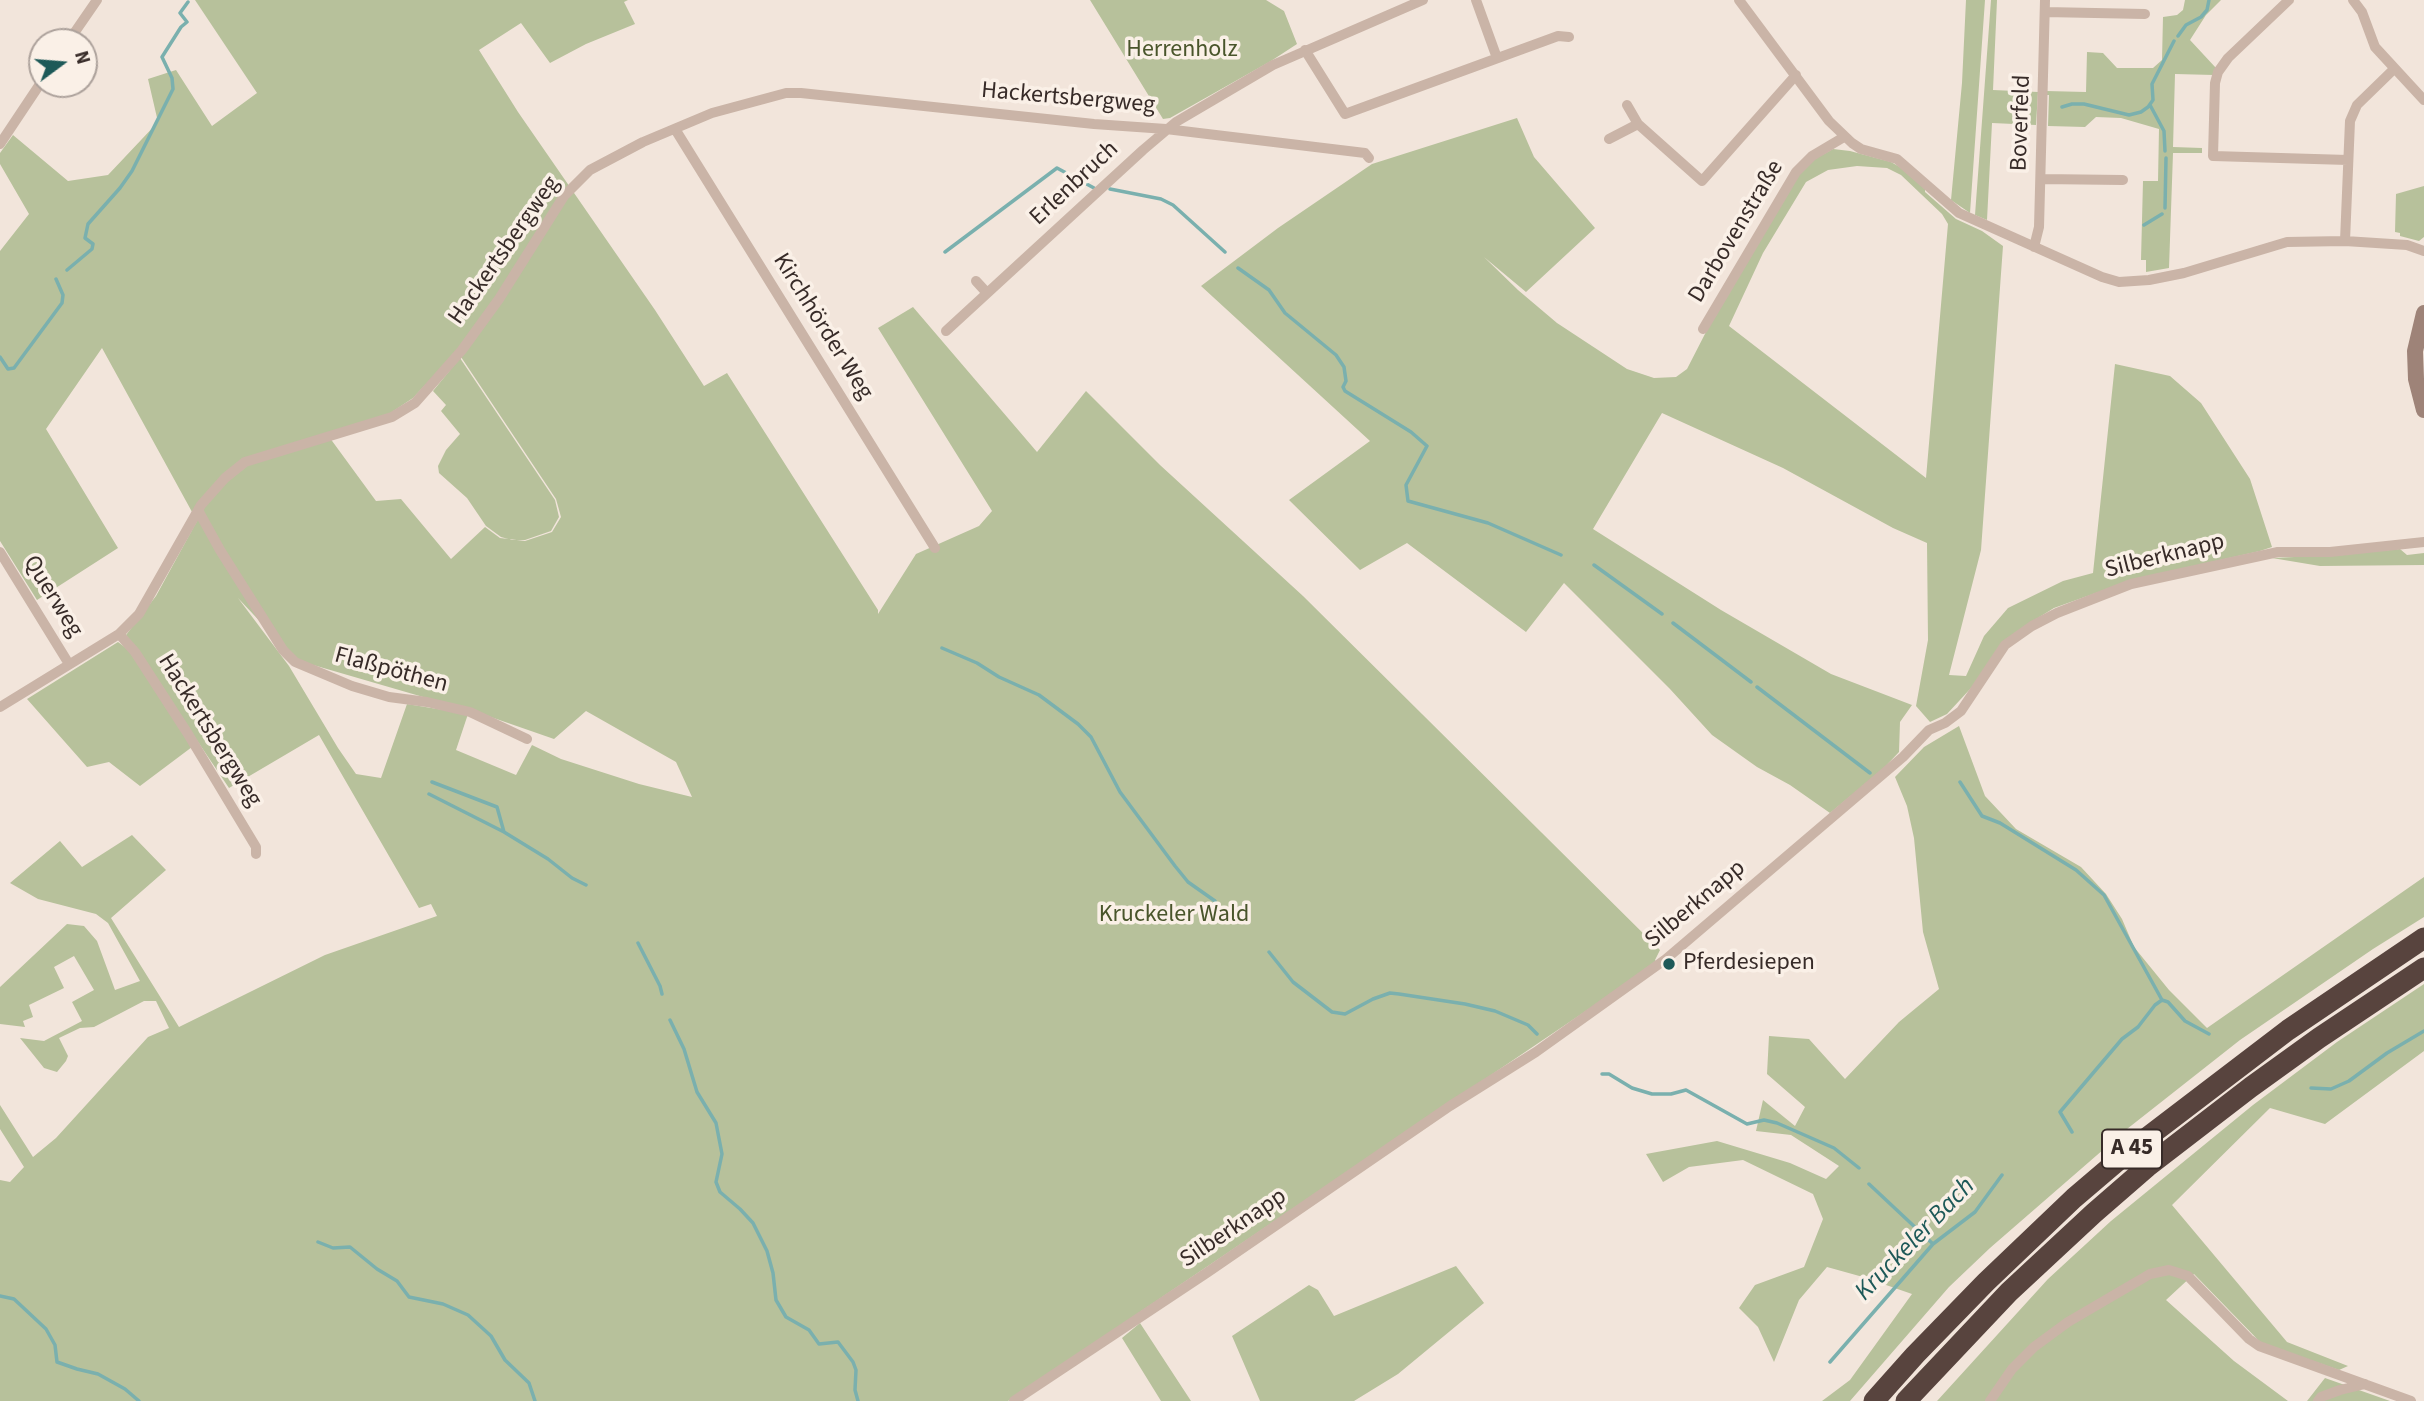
<!DOCTYPE html>
<html>
<head>
<meta charset="utf-8">
<style>
  body { margin:0 }
  #map { position:relative; width:2424px; height:1401px; overflow:hidden; background:#f2e5db; font-family:"Source Sans 3",sans-serif }
  canvas { display:block }
  .north { position:absolute; left:28px; top:28px; width:70px; height:70px; box-sizing:border-box; background:#faf0e7; border:2px solid #aca19b; border-radius:50%; rotate:74deg; font-size:19px; font-weight:700; line-height:28px; text-align:center; color:#372b28 }
  .north::after { content:''; display:block; margin:auto; width:24px; height:32px; background:#1d5958; clip-path:polygon(50% 0,100% 100%,50% 72%,0 100%) }
</style>
</head>
<body>
<div id="map">
<canvas width="2424" height="1401"></canvas>
<div class="north">N</div>
</div>
<script>
const ctx = document.querySelector('canvas').getContext('2d');
ctx.lineJoin = 'round';
function fill(path, color) {
  ctx.fillStyle = color;
  ctx.fill(path, 'evenodd');
}
function poly(rows) {
  const path = new Path2D();
  for (const r of rows) {
    path.moveTo(r[0], r[1]);
    for (let i = 2; i < r.length; i += 2) path.lineTo(r[i], r[i + 1]);
  }
  return path;
}
function stroke(path, color, width, dash) {
  ctx.strokeStyle = color;
  ctx.lineWidth = width;
  ctx.lineCap = dash ? 'butt' : 'round';
  ctx.setLineDash(dash || []);
  ctx.stroke(path);
}
function write(font, color, halo, rows, align = 'center') {
  ctx.font = font + ' "Source Sans 3",sans-serif';
  ctx.lineWidth = 7;
  ctx.setLineDash([]);
  ctx.textBaseline = 'middle';
  ctx.strokeStyle = halo;
  ctx.fillStyle = color;
  for (const [text, x, y, turn = 0] of rows) {
    ctx.save();
    ctx.translate(x, y);
    ctx.rotate((+turn || 0) * Math.PI / 180);
    ctx.textAlign = isNaN(turn) ? turn : align;
    if (halo) ctx.strokeText(text, 0, 0);
    ctx.fillText(text, 0, 0);
    ctx.restore();
  }
}
fill(poly([
  [195,0,628,0,624,2,635,24,586,44,550,63,521,23,479,50,518,112,655,310,704,386,727,373,878,610,878,614,916,554,979,526,992,511,878,328,913,307,1037,452,1086,391,1160,465,1303,596,1660,950,1655,960,1657,963,1008,1401,0,1401,0,1180,10,1182,24,1167,0,1129,0,1105,33,1157,56,1138,148,1037,169,1028,156,1001,144,1001,94,1027,80,1028,59,1038,68,1056,66,1061,57,1072,44,1068,20,1038,44,1041,82,1021,72,1002,94,990,74,956,54,967,64,988,29,1005,33,1017,23,1021,25,1027,0,1024,0,987,67,924,84,926,97,941,115,990,140,981,108,923,96,914,38,899,10,883,60,841,82,867,132,835,166,870,111,918,179,1027,325,955,437,916,431,904,419,908,319,735,229,788,126,635,156,596,197,521,102,348,46,429,118,548,37,600,0,541,0,251,29,214,0,164,0,153,13,135,68,181,108,175,158,122,148,79,176,70,212,126,257,93],
  [457,351,556,499,561,517,552,532,525,541,500,538,485,527,451,559,401,499,376,501,327,434,389,414,413,398],
  [238,598,296,660,485,715,554,739,586,711,676,762,692,797,639,784,561,759,532,745,516,775,456,750,468,714,407,704,381,778,356,774,338,748,289,666],
  [1090,0,1266,0,1284,11,1297,44,1271,61,1170,118,1163,119],
  [1966,0,1985,0,1970,213,1951,200,1962,83],
  [1991,0,1997,0,1993,90,2038,92,2036,125,1992,123,1987,220,1975,215],
  [2185,0,2221,0,2206,15,2190,40,2216,68,2214,75,2175,74,2173,147,2202,148,2202,153,2173,153,2169,268,2146,272,2146,260,2141,260,2143,181,2158,181,2159,129,2121,118,2096,117,2085,127,2048,126,2049,95,2046,95,2046,91,2086,92,2087,52,2103,53,2117,68,2153,68,2162,60,2163,17,2177,15,2183,10],
  [1517,118,1534,157,1595,228,1526,292,1484,257,1518,290,1557,323,1627,369,1654,378,1676,377,1687,369,1707,330,1797,176,1813,160,1833,149,1850,151,1891,162,1905,170,1925,189,1925,192,1956,219,1982,231,2003,246,1981,550,1949,675,1966,676,1984,636,2008,608,2063,581,2093,573,2115,364,2170,376,2201,403,2250,479,2272,547,2260,551,2132,580,2054,608,2033,621,1947,714,1930,722,1916,706,1928,640,1927,543,1893,528,1783,468,1662,413,1593,529,1721,610,1831,674,1912,705,1900,722,1899,752,1882,770,1830,813,1790,785,1757,767,1712,735,1670,689,1564,583,1526,632,1407,543,1360,570,1289,500,1370,441,1201,286,1278,228,1372,164],
  [1857,166,1887,168,1901,175,1942,214,1948,224,1926,478,1729,326,1763,253,1806,182,1828,170],
  [2424,186,2424,237,2419,241,2400,236,2400,233,2395,232,2396,194],
  [460,358,555,500,559,517,551,531,525,540,512,540,501,537,486,526,467,498,439,473,438,466,446,450,460,434,441,411,446,405,433,391],
  [2400,549,2407,555,2424,553,2424,565,2320,566,2272,558,2338,555],
  [118,642,134,654,192,747,140,786,109,762,87,767,27,699],
  [1959,726,1985,796,2016,829,2081,867,2106,894,2122,919,2134,947,2169,990,2207,1028,2424,877,2424,917,2373,949,2240,1040,2127,1129,1990,1248,1949,1287,1850,1401,1822,1401,1850,1380,1912,1294,1863,1277,1827,1267,1799,1300,1774,1362,1758,1327,1739,1308,1755,1285,1804,1267,1823,1219,1813,1194,1743,1160,1689,1167,1663,1182,1646,1154,1717,1141,1790,1163,1826,1179,1839,1166,1791,1135,1756,1131,1763,1100,1795,1126,1805,1107,1767,1074,1769,1036,1809,1039,1845,1079,1899,1022,1939,989,1923,932,1914,838,1907,806,1895,777,1924,747],
  [2424,984,2424,1051,2325,1124,2270,1108,2172,1205,2287,1342,2348,1366,2339,1370,2261,1343,2194,1274,2166,1300,2234,1361,2288,1401,1937,1401,2048,1279,2111,1221,2253,1105,2337,1042],
  [1456,1266,1484,1303,1398,1374,1354,1401,1260,1401,1232,1336,1309,1285,1318,1290,1334,1316],
  [1140,1323,1191,1401,1161,1401,1122,1338],
  [2325,1378,2390,1401,2307,1401]
]), '#b7c19b');
stroke(poly([
  [2178,36,2186,25,2201,17,2207,10,2209,0],
  [2150,105,2164,131,2165,151],
  [2062,107,2072,104,2084,104,2129,115,2141,112,2148,107,2153,100,2152,84,2174,41],
  [1110,189,1161,199,1173,205,1225,252],
  [2165,208,2166,158],
  [2144,225,2162,214],
  [945,252,1057,168,1094,188],
  [1238,268,1269,290,1285,313,1336,355,1344,367,1346,381,1343,387,1345,391,1411,432,1427,446,1406,485,1408,501,1488,523,1561,555],
  [67,270,92,249,93,244,85,238,88,224,120,188,132,171,173,89,172,78,162,57,181,27,187,22,180,13,188,2],
  [0,357,8,369,14,368,62,303,63,295,56,279],
  [1594,565,1662,614],
  [1673,623,1751,682],
  [942,648,977,663,999,677,1039,695,1078,724,1091,737,1120,792,1175,866,1188,882,1215,901],
  [1757,687,1870,773],
  [432,782,497,807,504,832],
  [1960,782,1982,816,2000,823,2076,870,2104,895,2162,1000],
  [429,794,504,832,548,859,572,878,586,885],
  [638,943,660,986,662,994],
  [1269,952,1293,982,1332,1012,1345,1014,1373,999,1390,993,1399,994,1465,1004,1495,1011,1528,1025,1537,1034],
  [670,1020,684,1049,697,1092,716,1123,722,1154,716,1182,720,1192,740,1209,753,1223,767,1251,773,1273,776,1300,786,1317,809,1330,819,1344,838,1342,853,1362,856,1370,855,1390,858,1401],
  [1602,1074,1609,1074,1632,1088,1652,1094,1671,1094,1686,1090,1747,1124,1764,1120,1777,1123,1834,1148,1859,1168],
  [2311,1088,2331,1089,2349,1081,2387,1053,2424,1031],
  [2072,1132,2060,1112,2122,1039,2138,1027,2155,1005,2162,1000,2168,1002,2185,1021,2209,1034],
  [1869,1184,1933,1244],
  [318,1242,333,1248,350,1247,377,1269,397,1281,409,1297,443,1304,468,1315,491,1336,505,1360,529,1383,535,1401],
  [0,1296,14,1299,46,1329,55,1345,57,1362,77,1369,98,1374,125,1389,139,1401],
  [1830,1362,1933,1244,1975,1212,2002,1175]
]), '#7ab0ae', 3.5);
stroke(poly([
  [1476,0,1497,58],
  [1739,0,1829,121,1852,143,1861,149,1897,159,1959,213,2102,277,2119,282,2149,280,2184,273,2287,242,2345,241,2407,245,2424,251],
  [2289,0,2228,58,2218,72,2215,83,2213,156,2348,160],
  [2353,0,2362,12,2375,47,2424,100],
  [2045,12,2145,14],
  [68,42,97,0],
  [1305,50,1345,114,1558,36,1569,37],
  [1627,105,1638,124,1702,181,1796,75],
  [675,129,935,548],
  [1609,139,1638,124],
  [0,144,42,81],
  [2041,179,2123,180],
  [2345,241,2350,121,2357,105,2394,69],
  [2034,247,2039,227,2045,0],
  [976,281,987,293],
  [1703,329,1796,172,1812,156,1844,137],
  [946,331,1143,150,1176,122,1273,65,1423,0],
  [199,512,220,550,283,650,295,662,352,686,389,697,427,702,470,712,527,739],
  [0,552,69,664],
  [119,634,135,652,188,734,256,847,256,854],
  [0,707,119,634,139,614,201,505,225,478,245,462,392,417,415,403,462,350,499,299,564,196,590,170,643,142,712,113,786,93,801,93,1094,124,1166,129,1365,153,1369,158],
  [1014,1401,1208,1272,1450,1106,1536,1052,1666,959,1903,757,1929,730,1945,723,1961,711,2005,645,2032,626,2057,613,2131,584,2278,552,2330,552,2424,542],
  [1990,1401,2012,1369,2034,1347,2068,1322,2150,1274,2169,1270,2188,1276,2249,1339,2259,1346,2411,1401],
  [2318,1401,2321,1397,2340,1390,2365,1384]
]), '#cab4a7', 10);
stroke(poly([
  [2424,313,2415,351,2416,379,2424,410]
]), '#9e8378', 16);
stroke(poly([
  [1874,1401,1915,1355,1986,1282,2074,1198,2128,1152,2288,1030,2424,938],
  [1906,1401,2009,1292,2094,1213,2147,1167,2251,1087,2319,1038,2424,968]
]), '#58443e', 21);
for (const [x, y, r, color] of [
  [1669,964,7,"#1d5958"]
]) {
  const dot = new Path2D();
  dot.arc(x, y, r, 0, 2 * Math.PI);
  ctx.fillStyle = color;
  ctx.fill(dot);
  stroke(dot, '#faf0e7', 2.5);
}
for (const [x, y, w] of [
  [2132,1149,60]
]) {
  const box = new Path2D();
  box.roundRect(x - w / 2, y - 19.5, w, 39, 5);
  ctx.fillStyle = '#faf0e7';
  ctx.fill(box);
  stroke(box, '#372b28', 2);
}
write('bold 23px', '#372b28', null, [
  ["A 45",2132,1149]
]);
write('24px', '#49552b', '#faf0e7', [
  ["Herrenholz",1182,51],
  ["Kruckeler Wald",1174,916]
]);
write('24px', '#372b28', '#faf0e7', [
  ["Hackertsbergweg",1068,99,5],
  ["Boverfeld",2022,123,-88],
  ["Erlenbruch",1075,184,-43],
  ["Darbovenstraße",1737,232,-59],
  ["Hackertsbergweg",505,251,-55],
  ["Kirchhörder Weg",822,327,58],
  ["Silberknapp",2165,557,-14],
  ["Querweg",52,597,58],
  ["Flaßpöthen",391,671,15],
  ["Hackertsbergweg",209,731,58],
  ["Silberknapp",1696,905,-40],
  ["Silberknapp",1234,1229,-34]
]);
write('24px', '#372b28', '#faf0e7', [
  ["Pferdesiepen",1683,964]
], 'left');
write('italic 26px', '#1d5958', '#faf0e7', [
  ["Kruckeler Bach",1916,1240,-46]
]);
</script>
</body>
</html>
